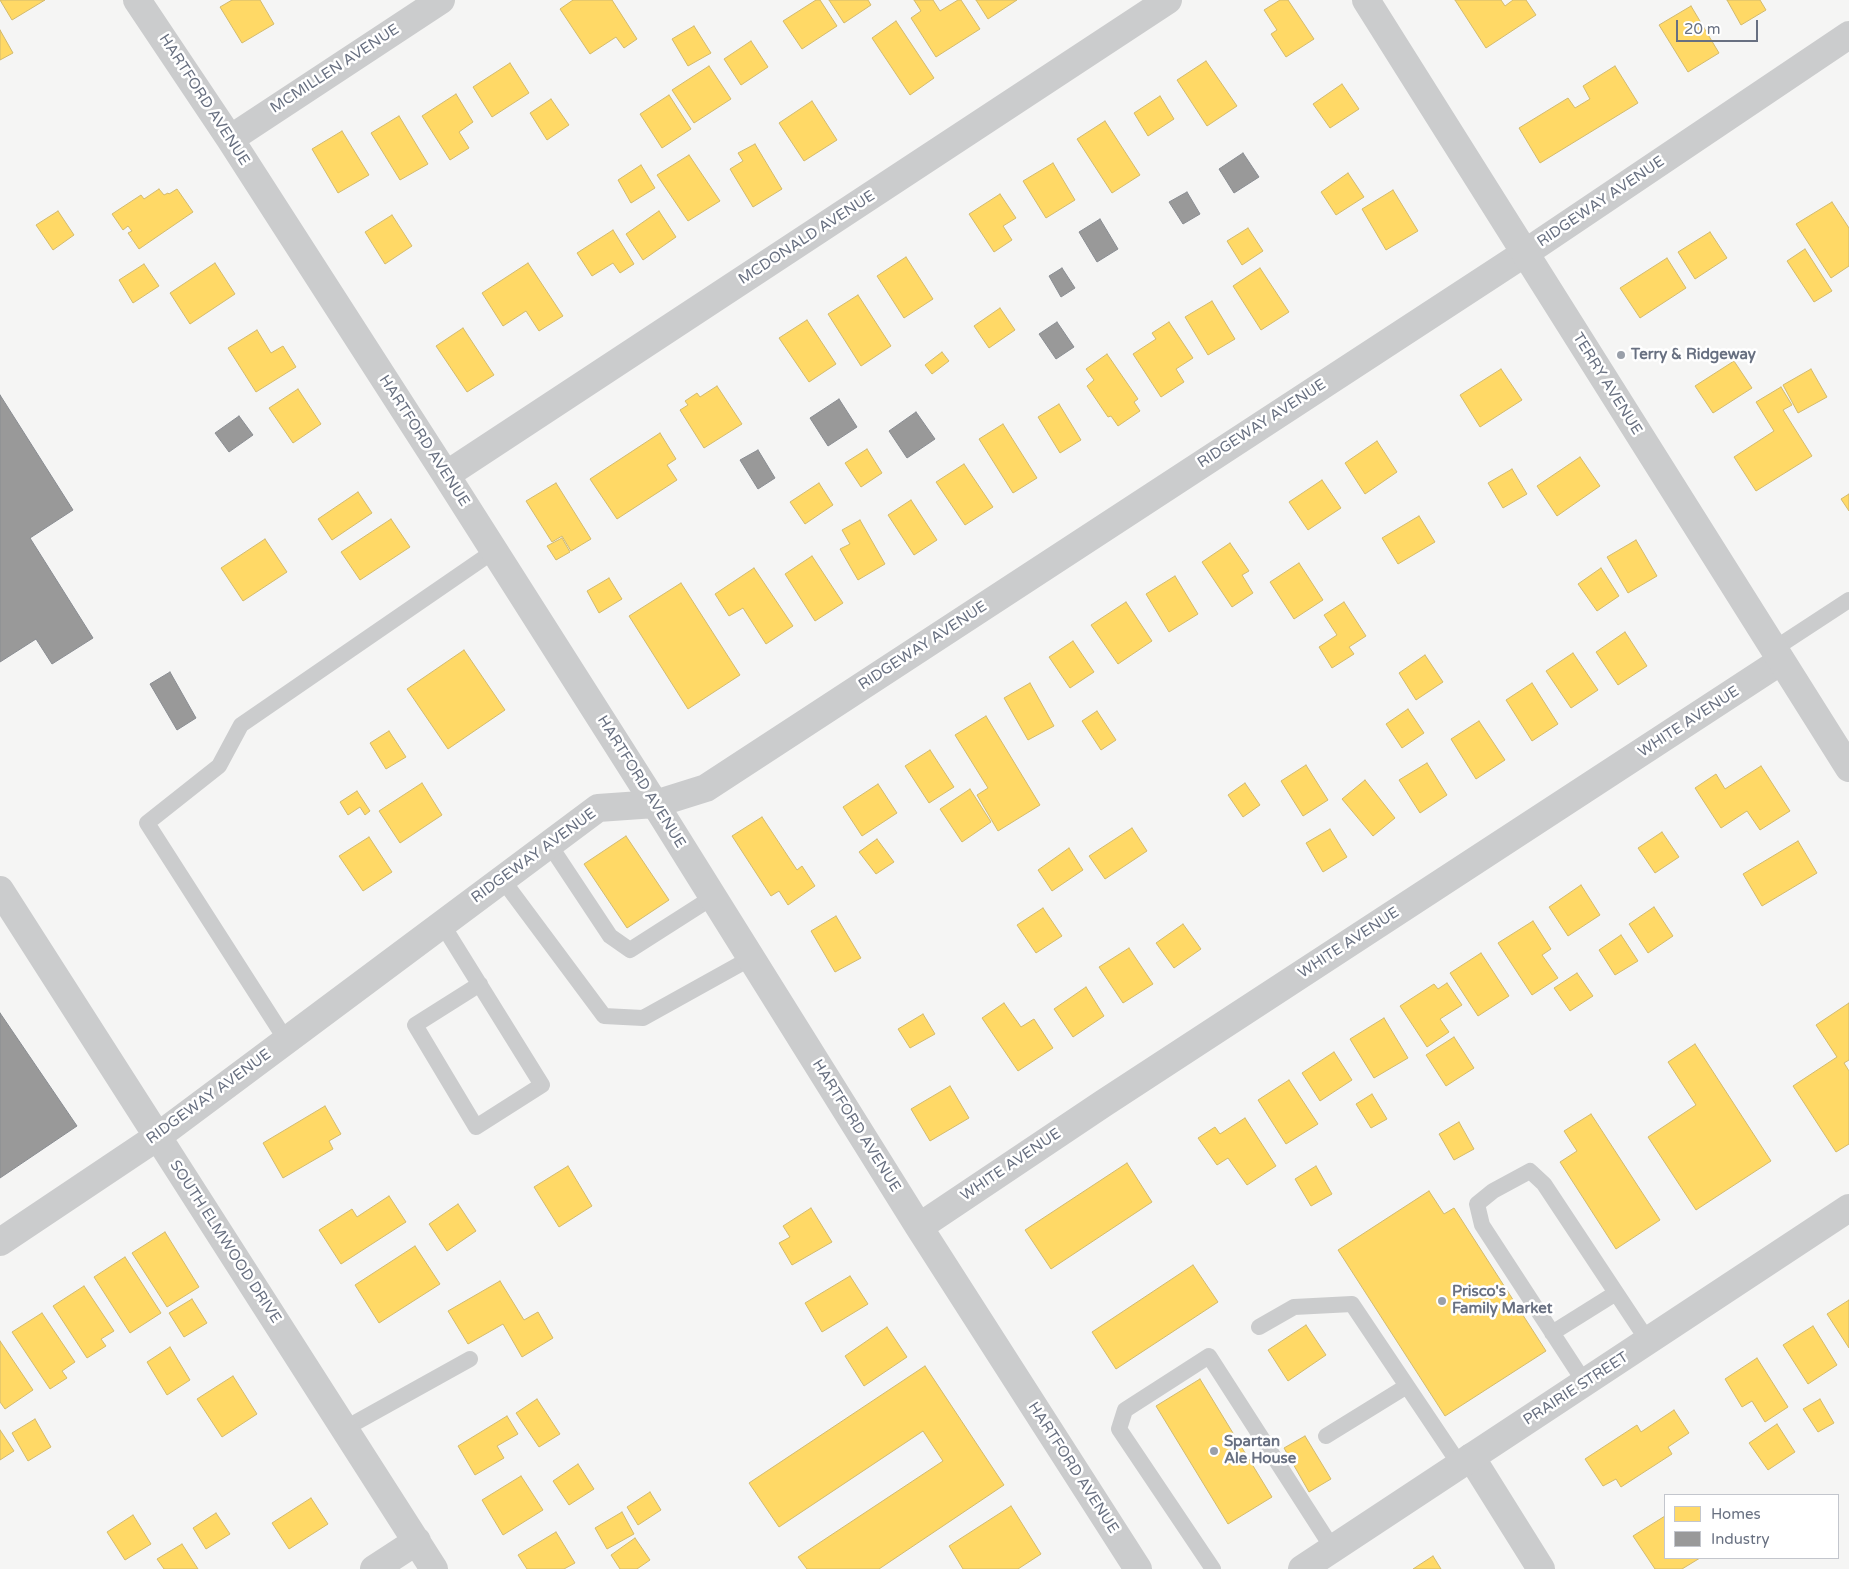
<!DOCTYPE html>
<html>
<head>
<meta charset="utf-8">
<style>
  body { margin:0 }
  #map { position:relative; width:1849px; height:1569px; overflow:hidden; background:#f5f5f4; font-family:"Varela Round",sans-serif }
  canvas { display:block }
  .legend { position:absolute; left:1664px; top:1494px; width:175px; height:65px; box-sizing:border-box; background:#fff; border:1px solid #c3c6cd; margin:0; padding:6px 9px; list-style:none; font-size:15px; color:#687081 }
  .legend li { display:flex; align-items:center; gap:10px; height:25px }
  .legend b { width:25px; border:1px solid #c3c6cd }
  .scale { position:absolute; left:1676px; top:20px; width:82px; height:22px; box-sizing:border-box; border:2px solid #687081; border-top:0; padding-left:6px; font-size:15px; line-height:18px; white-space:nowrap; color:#687081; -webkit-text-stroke:4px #fff; paint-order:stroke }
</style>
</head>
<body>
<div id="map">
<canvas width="1849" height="1569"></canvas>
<ul class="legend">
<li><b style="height:14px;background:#ffd966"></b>Homes</li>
<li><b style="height:14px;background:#999"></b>Industry</li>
</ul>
<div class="scale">20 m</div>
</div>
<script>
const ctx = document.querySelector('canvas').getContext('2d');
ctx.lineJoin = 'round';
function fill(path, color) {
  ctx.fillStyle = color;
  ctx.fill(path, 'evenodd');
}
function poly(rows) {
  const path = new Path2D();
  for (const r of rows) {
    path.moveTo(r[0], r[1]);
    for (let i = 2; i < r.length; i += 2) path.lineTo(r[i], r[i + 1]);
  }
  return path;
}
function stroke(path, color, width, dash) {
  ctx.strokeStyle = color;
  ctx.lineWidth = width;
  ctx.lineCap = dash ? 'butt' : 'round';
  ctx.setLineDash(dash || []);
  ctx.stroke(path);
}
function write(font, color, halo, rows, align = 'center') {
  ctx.font = font + ' "Varela Round",sans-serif';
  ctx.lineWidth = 5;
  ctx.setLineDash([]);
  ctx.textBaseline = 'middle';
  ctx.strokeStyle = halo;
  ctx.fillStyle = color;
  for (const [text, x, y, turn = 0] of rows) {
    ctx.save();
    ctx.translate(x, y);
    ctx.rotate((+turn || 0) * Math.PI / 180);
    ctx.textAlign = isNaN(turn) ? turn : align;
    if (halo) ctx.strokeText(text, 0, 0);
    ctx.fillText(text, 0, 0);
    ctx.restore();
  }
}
const homes = poly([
  [0,0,45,0,12,20,0,0],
  [232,0,260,0,274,24,242,43,220,7,232,0],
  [573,0,612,0,637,39,624,48,616,37,590,54,560,9,573,0],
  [816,0,820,0,837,26,802,49,783,21,816,0],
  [829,0,868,0,871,5,844,23,829,0],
  [914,0,933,0,940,11,958,0,961,0,980,29,936,57,911,18,921,11,914,0],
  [976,0,1017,0,988,19,976,0],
  [1280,0,1288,0,1314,39,1286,57,1271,34,1277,30,1264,10,1280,0],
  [1455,0,1501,0,1505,6,1513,0,1526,0,1536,15,1486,48,1455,0],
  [1727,0,1760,0,1766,10,1741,25,1727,0],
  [1691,6,1719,53,1688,72,1659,25,1691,6],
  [896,21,934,78,910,95,872,38,896,21],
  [694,26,711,53,688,66,672,39,694,26],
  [0,30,13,53,0,60,0,30],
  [751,41,768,67,741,85,724,59,751,41],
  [1206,61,1237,106,1207,126,1177,80,1206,61],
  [510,63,529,93,492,117,473,87,510,63],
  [709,66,731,99,694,123,672,90,709,66],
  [1615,66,1638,103,1540,163,1519,128,1568,98,1575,108,1590,99,1583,86,1615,66],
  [1342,84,1359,109,1330,128,1313,104,1342,84],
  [456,94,473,122,459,132,469,148,450,160,422,116,456,94],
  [669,95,691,129,662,148,640,114,669,95],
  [1160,96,1174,119,1148,136,1134,113,1160,96],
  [551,99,569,125,547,140,530,113,551,99],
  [812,101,837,140,804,161,779,123,812,101],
  [399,116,428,164,400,180,371,133,399,116],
  [1105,121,1140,175,1112,193,1077,139,1105,121],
  [342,131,369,175,338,193,312,149,342,131],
  [755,144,782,189,753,207,730,169,743,161,738,153,755,144],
  [689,155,720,201,688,221,657,175,689,155],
  [1053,163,1075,200,1046,218,1023,181,1053,163],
  [641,165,655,188,631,203,618,180,641,165],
  [1348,173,1364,197,1336,215,1321,192,1348,173],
  [159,189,164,195,168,193,169,194,177,189,193,212,139,249,128,233,132,231,128,226,123,230,112,214,141,195,144,199,159,189],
  [1393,190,1418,231,1386,250,1362,209,1393,190],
  [1000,194,1016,218,1003,226,1012,240,994,252,969,214,1000,194],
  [1832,202,1849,228,1849,266,1831,278,1796,224,1832,202],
  [58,211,74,235,53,250,36,225,58,211],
  [659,211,676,237,643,260,626,234,659,211],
  [392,215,412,246,385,264,365,232,392,215],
  [1248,228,1263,251,1242,265,1227,241,1248,228],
  [613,230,634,264,620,273,613,263,592,276,577,253,613,230],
  [1710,232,1727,258,1695,279,1678,252,1710,232],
  [1805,249,1832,291,1814,302,1787,261,1805,249],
  [906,257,933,299,904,318,877,276,906,257],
  [1667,258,1686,288,1640,318,1620,288,1667,258],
  [215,263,235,294,190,324,170,293,215,263],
  [528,263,563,316,539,331,526,311,503,326,482,293,528,263],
  [144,264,159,286,133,303,119,280,144,264],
  [1260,268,1289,312,1261,330,1233,286,1260,268],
  [858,295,891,346,861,366,828,314,858,295],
  [1212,301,1235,339,1208,355,1185,317,1212,301],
  [1000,308,1015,330,989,348,974,326,1000,308],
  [807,320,836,364,809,382,779,338,807,320],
  [1169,322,1193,358,1176,369,1184,382,1161,397,1133,354,1156,339,1152,333,1169,322],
  [463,328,494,375,467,392,436,346,463,328],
  [257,330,271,353,283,346,296,367,256,392,228,348,257,330],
  [942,352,949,361,932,374,925,365,942,352],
  [1107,354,1138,399,1134,402,1140,411,1118,426,1111,416,1108,417,1087,386,1094,380,1086,369,1107,354],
  [1734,361,1752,388,1713,413,1695,386,1734,361],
  [1501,369,1522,400,1480,427,1460,395,1501,369],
  [1811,369,1827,397,1798,413,1783,385,1811,369],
  [717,386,742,424,704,448,680,410,688,405,685,401,697,393,700,397,717,386],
  [1781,387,1792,405,1783,410,1812,456,1756,491,1734,457,1774,431,1756,402,1781,387],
  [298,389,321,424,293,443,269,408,298,389],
  [1059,404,1081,440,1060,453,1038,417,1059,404],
  [1003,424,1037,478,1013,493,979,439,1003,424],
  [660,433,676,459,667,465,677,480,617,519,590,479,660,433],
  [1377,441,1397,472,1365,494,1345,463,1377,441],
  [867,449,882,473,861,487,845,463,867,449],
  [1580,457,1600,486,1557,516,1537,486,1580,457],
  [964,464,993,507,965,525,936,482,964,464],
  [1512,469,1527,494,1503,508,1488,483,1512,469],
  [1322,480,1341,508,1308,530,1289,502,1322,480],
  [556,483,591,539,571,551,562,536,552,542,526,501,556,483],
  [819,483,833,505,805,524,790,502,819,483],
  [358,492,372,513,332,540,318,519,358,492],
  [1849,494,1849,511,1841,499,1849,494],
  [911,500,937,540,914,555,888,515,911,500],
  [1419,516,1435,542,1398,564,1382,538,1419,516],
  [391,519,410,547,360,580,341,552,391,519],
  [860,520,885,564,858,580,840,549,850,544,842,530,860,520],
  [562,538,570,552,556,560,547,546,562,538],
  [265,539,287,572,243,601,221,568,265,539],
  [1636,540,1657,576,1628,593,1607,557,1636,540],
  [1230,543,1249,571,1242,575,1253,593,1232,607,1202,562,1230,543],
  [812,556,843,603,815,621,785,574,812,556],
  [1299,563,1323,600,1294,619,1270,582,1299,563],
  [754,568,793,626,766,644,743,608,729,616,715,594,754,568],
  [1601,568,1619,596,1597,611,1578,584,1601,568],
  [1175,576,1198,614,1169,632,1146,594,1175,576],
  [609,578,622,599,599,613,587,591,609,578],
  [681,583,740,675,688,709,629,616,681,583],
  [1126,602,1152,641,1118,664,1091,625,1126,602],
  [1344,602,1366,636,1349,647,1354,654,1332,668,1319,647,1337,635,1324,615,1344,602],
  [1625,632,1647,666,1618,685,1596,652,1625,632],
  [1073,641,1094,672,1070,688,1049,657,1073,641],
  [464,650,505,710,448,749,407,689,464,650],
  [1573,653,1598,690,1571,708,1546,671,1573,653],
  [1425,655,1443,682,1416,700,1399,673,1425,655],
  [1030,683,1054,726,1028,740,1004,698,1030,683],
  [1532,683,1558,724,1532,741,1506,700,1532,683],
  [1408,709,1424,733,1402,748,1386,724,1408,709],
  [1097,711,1116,740,1101,750,1082,721,1097,711],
  [986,716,1040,805,998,831,977,795,988,788,955,735,986,716],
  [1479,721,1505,760,1476,779,1451,739,1479,721],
  [389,731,406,757,386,769,370,743,389,731],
  [930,750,954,787,929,803,905,766,930,750],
  [1427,763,1447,795,1420,813,1399,780,1427,763],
  [1306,765,1328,800,1303,816,1281,781,1306,765],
  [1761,766,1790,811,1760,830,1747,811,1721,828,1695,788,1716,774,1725,789,1761,766],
  [1365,780,1395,818,1373,836,1342,799,1365,780],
  [422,783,442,815,400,843,379,811,422,783],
  [1245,783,1260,805,1243,817,1228,795,1245,783],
  [878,784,897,813,862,836,843,807,878,784],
  [970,789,991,822,962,842,940,809,970,789],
  [357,791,370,811,365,815,360,807,348,815,340,802,357,791],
  [762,817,797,870,802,866,815,886,788,905,779,891,771,896,732,836,762,817],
  [1132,828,1147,851,1105,879,1089,856,1132,828],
  [1330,829,1347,857,1323,872,1306,843,1330,829],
  [1662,832,1679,857,1655,873,1638,848,1662,832],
  [626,836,669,900,627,928,584,864,626,836],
  [369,837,392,872,363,891,339,856,369,837],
  [877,839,894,862,876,874,859,852,877,839],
  [1798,841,1817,873,1762,906,1743,874,1798,841],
  [1069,848,1083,870,1052,891,1038,870,1069,848],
  [1581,885,1600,915,1568,936,1549,907,1581,885],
  [1654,907,1673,936,1648,953,1629,924,1654,907],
  [1043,908,1062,936,1036,953,1017,925,1043,908],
  [836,916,861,958,835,972,811,931,836,916],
  [1533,921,1551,949,1542,955,1558,978,1532,995,1498,943,1533,921],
  [1183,924,1201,949,1174,968,1156,943,1183,924],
  [1621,935,1638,961,1615,975,1599,950,1621,935],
  [1129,948,1153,984,1123,1003,1099,967,1129,948],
  [1481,953,1509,996,1478,1016,1450,973,1481,953],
  [1577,973,1593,996,1570,1011,1554,988,1577,973],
  [1447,983,1462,1005,1440,1019,1449,1032,1427,1047,1400,1006,1434,984,1438,989,1447,983],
  [1086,987,1104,1016,1073,1037,1054,1009,1086,987],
  [1004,1003,1021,1027,1034,1019,1053,1048,1018,1071,982,1018,1004,1003],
  [1849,1003,1849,1060,1844,1063,1849,1071,1849,1144,1836,1152,1793,1086,1837,1057,1816,1025,1849,1003],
  [923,1014,935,1034,910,1048,898,1029,923,1014],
  [1384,1018,1408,1058,1374,1078,1350,1039,1384,1018],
  [1454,1037,1474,1068,1446,1086,1426,1055,1454,1037],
  [1695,1044,1771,1161,1696,1210,1648,1137,1696,1105,1668,1062,1695,1044],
  [1334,1052,1352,1080,1320,1101,1302,1073,1334,1052],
  [1289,1080,1318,1124,1286,1144,1258,1100,1289,1080],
  [950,1086,969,1118,930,1141,911,1109,950,1086],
  [1372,1094,1387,1119,1371,1128,1356,1104,1372,1094],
  [325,1106,341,1134,329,1141,333,1149,283,1178,263,1143,325,1106],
  [1591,1114,1660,1220,1616,1249,1560,1162,1577,1151,1564,1131,1591,1114],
  [1245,1118,1276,1166,1247,1185,1228,1158,1217,1165,1198,1138,1215,1127,1220,1134,1245,1118],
  [1459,1122,1474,1149,1454,1160,1439,1134,1459,1122],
  [1127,1163,1152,1202,1051,1269,1025,1230,1127,1163],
  [568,1166,592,1206,559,1227,534,1187,568,1166],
  [1316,1166,1332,1194,1311,1206,1295,1179,1316,1166],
  [1429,1191,1444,1214,1454,1208,1546,1351,1445,1416,1338,1250,1429,1191],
  [389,1196,406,1222,341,1264,319,1230,352,1209,357,1217,389,1196],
  [458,1204,476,1231,447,1251,429,1224,458,1204],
  [811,1208,832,1242,792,1265,779,1243,790,1237,783,1226,811,1208],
  [165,1232,199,1287,167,1307,132,1253,165,1232],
  [415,1246,440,1284,379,1323,355,1285,415,1246],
  [125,1257,161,1313,130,1333,94,1277,125,1257],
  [1193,1265,1218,1302,1116,1369,1092,1332,1193,1265],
  [850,1276,868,1304,822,1332,805,1303,850,1276],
  [500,1281,524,1320,538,1312,553,1338,522,1357,503,1324,468,1344,448,1311,500,1281],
  [84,1286,114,1331,101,1339,106,1346,87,1358,53,1306,84,1286],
  [192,1299,207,1323,184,1337,169,1313,192,1299],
  [1849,1300,1849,1348,1827,1314,1849,1300],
  [42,1313,75,1362,62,1371,67,1378,50,1389,12,1332,42,1313],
  [1306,1325,1326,1355,1288,1381,1268,1350,1306,1325],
  [1813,1326,1837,1365,1808,1384,1783,1345,1813,1326],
  [887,1327,907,1357,864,1386,845,1356,887,1327],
  [0,1341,33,1390,5,1409,0,1402,0,1341],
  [170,1347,190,1380,167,1395,147,1362,170,1347],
  [1757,1358,1788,1407,1765,1422,1752,1401,1742,1407,1725,1379,1757,1358],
  [925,1366,1004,1485,879,1569,807,1569,798,1557,943,1461,923,1431,779,1527,749,1483,925,1366],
  [233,1376,257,1414,222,1437,197,1399,233,1376],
  [1200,1379,1272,1497,1228,1524,1156,1406,1200,1379],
  [537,1399,560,1434,539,1447,516,1413,537,1399],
  [1820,1399,1834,1423,1818,1432,1803,1409,1820,1399],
  [1674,1410,1689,1433,1668,1447,1672,1454,1621,1487,1616,1479,1603,1486,1585,1459,1637,1425,1641,1432,1674,1410],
  [507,1416,518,1434,497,1446,504,1458,475,1475,458,1446,507,1416],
  [35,1419,51,1447,28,1461,12,1433,35,1419],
  [1777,1424,1795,1452,1768,1470,1749,1443,1777,1424],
  [0,1430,14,1451,0,1460,0,1430],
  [1305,1436,1331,1479,1309,1492,1284,1448,1305,1436],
  [578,1464,594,1489,569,1505,553,1481,578,1464],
  [521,1476,543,1510,503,1535,482,1500,521,1476],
  [650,1492,661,1510,638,1525,627,1507,650,1492],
  [311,1498,328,1524,289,1549,272,1523,311,1498],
  [1011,1506,1041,1554,1018,1569,963,1569,949,1546,1011,1506],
  [622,1512,634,1534,607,1549,595,1528,622,1512],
  [216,1513,230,1534,206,1549,193,1528,216,1513],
  [133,1515,151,1544,125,1560,107,1532,133,1515],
  [1665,1516,1665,1558,1700,1558,1682,1569,1655,1569,1633,1536,1665,1516],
  [556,1532,575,1563,564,1569,527,1569,518,1555,556,1532],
  [635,1538,650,1560,637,1569,620,1569,611,1555,635,1538],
  [182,1544,198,1569,164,1569,157,1559,182,1544],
  [1433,1556,1441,1569,1413,1569,1433,1556]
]);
fill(homes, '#ffd966');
stroke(homes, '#d2ba6e', 1);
const industry = poly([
  [1243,153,1259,177,1234,193,1219,169,1243,153],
  [1187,192,1200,214,1183,224,1169,202,1187,192],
  [1100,219,1118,249,1097,262,1079,232,1100,219],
  [1062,268,1075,288,1061,297,1049,276,1062,268],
  [1057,322,1074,347,1056,359,1039,334,1057,322],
  [0,395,73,510,30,538,93,638,52,664,36,639,0,662,0,395],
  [839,399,857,427,828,446,810,418,839,399],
  [916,412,935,439,907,458,889,431,916,412],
  [239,416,253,435,229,452,215,433,239,416],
  [758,450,775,478,758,489,740,460,758,450],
  [170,672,196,718,177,730,150,684,170,672],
  [0,1013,77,1126,0,1178,0,1013]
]);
fill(industry, '#999');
stroke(industry, '#8a8d92', 1);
stroke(poly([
  [1774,649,1849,600],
  [549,844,610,936,630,950,713,897],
  [502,879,604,1016,643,1018,751,958],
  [442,924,542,1085,476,1127,415,1025,480,984],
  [286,1040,147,823,219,766,241,725,494,551],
  [1259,1327,1294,1307,1352,1304,1460,1465],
  [1552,1333,1616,1293],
  [1585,1383,1482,1225,1477,1204,1493,1191,1530,1171,1544,1184,1648,1341],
  [344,1429,470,1359],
  [1326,1436,1407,1386],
  [1213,1569,1119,1429,1125,1410,1209,1356,1333,1549]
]), '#cbcccd', 16);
stroke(poly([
  [137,0,230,139,446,475,655,804,919,1227,1138,1569],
  [230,139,441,0],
  [446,475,1168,0],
  [0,890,434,1569],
  [919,1227,1104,1103,1781,661],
  [0,1242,157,1137,598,808,655,804,706,788,1525,253,1849,35],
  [1471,1457,1541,1569],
  [374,1569,417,1541]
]), '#cbcccd', 28);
stroke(poly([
  [1366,0,1849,768],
  [1302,1569,1849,1208]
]), '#cbcccd', 28);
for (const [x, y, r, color] of [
  [1621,355,5,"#999fa9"],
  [1442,1301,5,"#999fa9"],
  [1214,1451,5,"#999fa9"]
]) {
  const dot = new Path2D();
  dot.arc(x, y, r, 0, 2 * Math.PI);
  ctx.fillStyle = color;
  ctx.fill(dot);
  stroke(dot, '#fff', 2);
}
write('15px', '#687081', '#fff', [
  ["MCMILLEN AVENUE",335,69,-33],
  ["HARTFORD AVENUE",204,100,57],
  ["RIDGEWAY AVENUE",1601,202,-34],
  ["MCDONALD AVENUE",807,238,-33],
  ["TERRY AVENUE",1607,384,58],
  ["RIDGEWAY AVENUE",1262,424,-33],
  ["HARTFORD AVENUE",424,441,57],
  ["RIDGEWAY AVENUE",923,646,-33],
  ["WHITE AVENUE",1689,722,-33],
  ["HARTFORD AVENUE",641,782,58],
  ["RIDGEWAY AVENUE",534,856,-36],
  ["WHITE AVENUE",1349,943,-33],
  ["RIDGEWAY AVENUE",209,1097,-36],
  ["HARTFORD AVENUE",856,1126,58],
  ["WHITE AVENUE",1011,1165,-34],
  ["SOUTH ELMWOOD DRIVE",225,1242,57],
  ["PRAIRIE STREET",1576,1389,-33],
  ["HARTFORD AVENUE",1073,1468,57]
]);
write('bold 15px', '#687081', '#fff', [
  ["Terry & Ridgeway",1631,355],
  ["Prisco's",1452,1292],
  ["Family Market",1452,1309],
  ["Spartan",1224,1442],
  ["Ale House",1224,1459]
], 'left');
</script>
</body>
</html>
